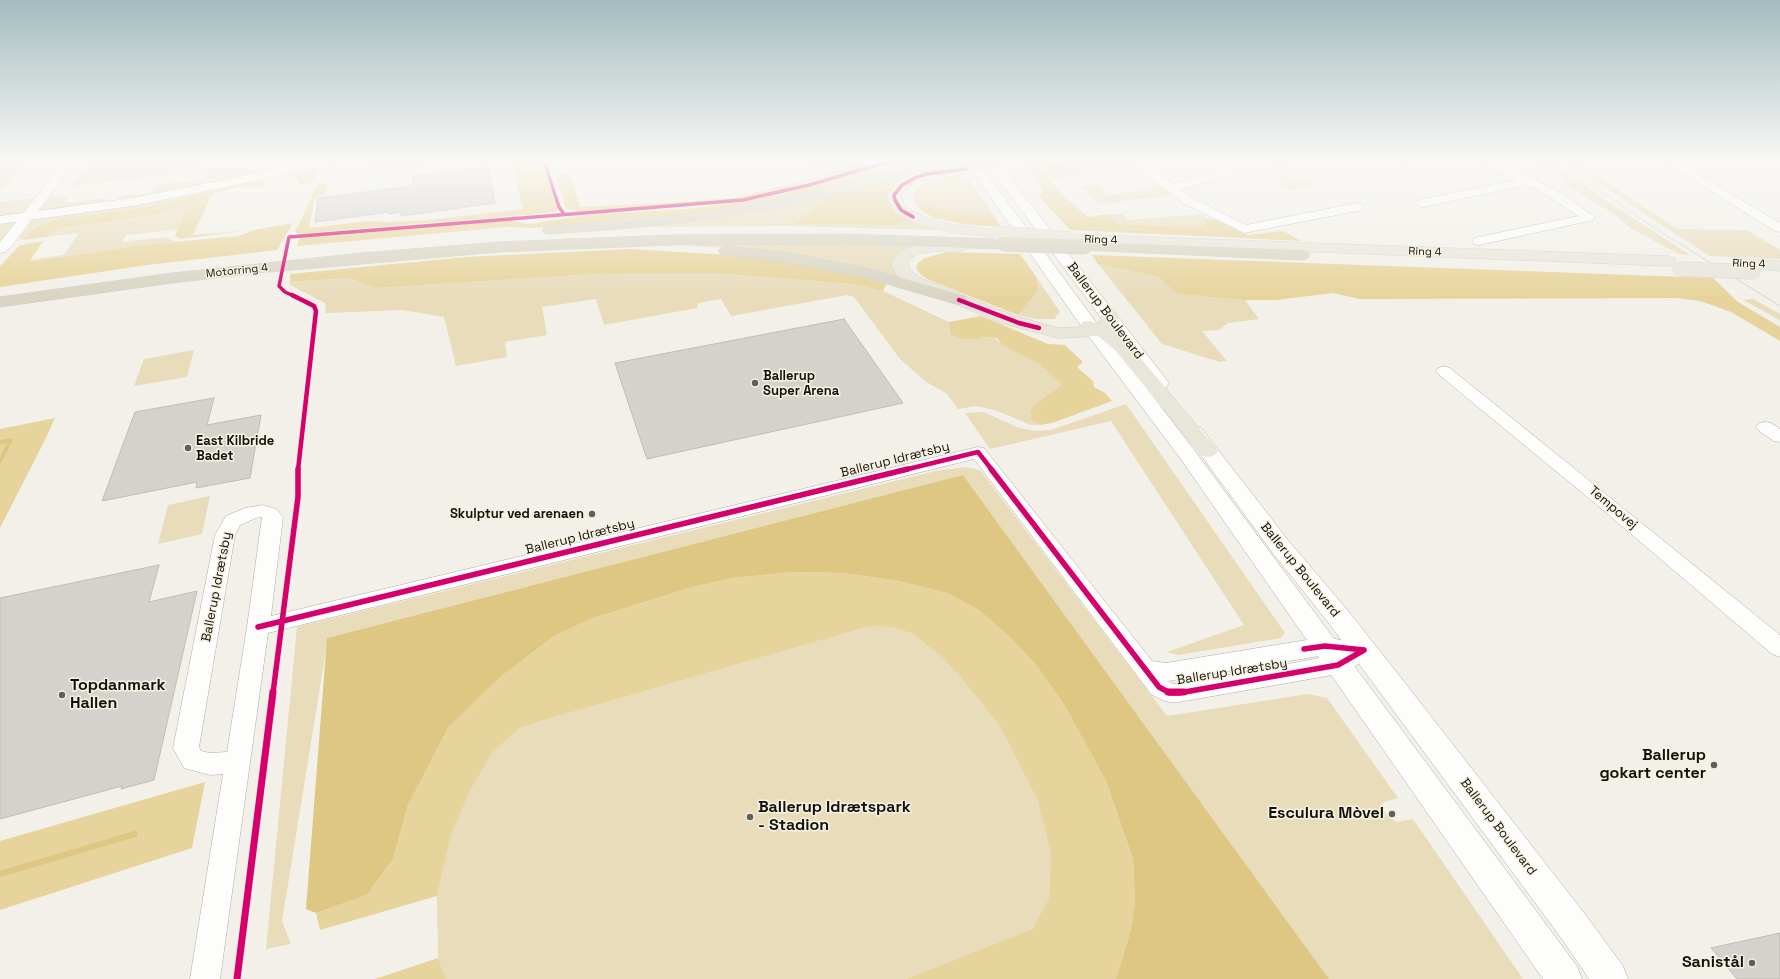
<!DOCTYPE html>
<html>
<head>
<meta charset="utf-8">
<style>
  body { margin:0 }
  canvas { display:block; background:#f2f0e8 }
</style>
</head>
<body>
<canvas width="1780" height="979"></canvas>
<script>
const ctx = document.querySelector('canvas').getContext('2d');
ctx.lineJoin = 'round';
function fill(path, color) {
  ctx.fillStyle = color;
  ctx.fill(path, 'evenodd');
}
function poly(rows) {
  const path = new Path2D();
  for (const r of rows) {
    path.moveTo(r[0], r[1]);
    for (let i = 2; i < r.length; i += 2) path.lineTo(r[i], r[i + 1]);
  }
  return path;
}
function stroke(path, color, width, dash) {
  ctx.strokeStyle = color;
  ctx.lineWidth = width;
  ctx.lineCap = dash ? 'butt' : 'round';
  ctx.setLineDash(dash || []);
  ctx.stroke(path);
}
function write(font, color, halo, rows, align = 'center') {
  ctx.font = font + ' "Space Grotesk",sans-serif';
  ctx.lineWidth = 3;
  ctx.setLineDash([]);
  ctx.textBaseline = 'middle';
  ctx.strokeStyle = halo;
  ctx.fillStyle = color;
  for (const [text, x, y, turn = 0] of rows) {
    ctx.save();
    ctx.translate(x, y);
    ctx.rotate((+turn || 0) * Math.PI / 180);
    ctx.textAlign = isNaN(turn) ? turn : align;
    if (halo) ctx.strokeText(text, 0, 0);
    ctx.fillText(text, 0, 0);
    ctx.restore();
  }
}
fill(poly([
  [0,161,28,161,0,192],
  [90,161,203,161,198,172,70,186],
  [387,161,423,161,424,167,367,174,367,163],
  [1099,161,1124,161,1132,166,1108,169,1107,170,1050,180,1048,176,1055,174,1051,171,1066,169,1062,164],
  [1538,161,1550,161,1598,195,1690,255,1679,254,1632,229,1611,212,1563,184,1566,183],
  [1567,161,1576,161,1651,212,1678,229,1747,230,1780,250,1780,259,1710,256,1643,213],
  [244,165,259,172,222,180,204,179,208,169],
  [959,175,969,179,993,214,952,213,914,201,913,192,921,185,931,180,945,176],
  [1281,175,1302,178,1315,185,1290,190,1280,185],
  [199,180,220,182,116,201,118,196,152,193,157,185],
  [1096,184,1108,195,1152,189,1149,186,1156,185,1172,195,1099,204,1083,188,1086,186],
  [68,195,64,203,106,198,104,203,41,212,37,211,48,197],
  [826,196,796,223,910,218,936,227,935,230,789,226,635,227],
  [39,198,28,212,0,217,0,202],
  [178,198,170,202,127,210,61,218,36,227,23,240,19,238,32,220],
  [188,207,179,229,126,235,122,242,165,237,176,242,142,245,28,262,29,260,64,255,79,233,46,237,58,228,150,216],
  [1108,214,1122,214,1128,220,1205,214,1205,226,1184,227,1117,224],
  [20,221,0,247,0,225,1,224],
  [694,244,838,244,916,246,899,254,892,262,892,266,896,274,905,281,727,248,694,246],
  [1098,264,1158,277,1177,294,1245,300,1259,319,1228,323,1219,330,1202,331,1227,361,1220,362,1162,344],
  [677,273,714,273,790,279,853,284,883,291,949,322,950,334,995,338,1002,345,1041,365,1062,385,1039,401,1033,421,1041,425,1031,425,995,410,976,406,958,409,947,394,925,381,900,359,854,297,847,295,731,316,721,299,698,303,697,308,604,325,596,299,542,307,547,335,505,342,507,357,456,366,444,317,403,310,326,313,325,303,290,285,290,282,349,278,375,288,596,274],
  [1037,278,1060,312,1055,317,1056,319,1036,319,1018,315,1038,290],
  [1753,299,1780,314,1780,320,1743,300],
  [194,350,187,377,134,386,144,359],
  [1126,404,1278,623,1285,633,1281,638,1178,655,1167,652,1244,625,1111,421,990,449,965,413,984,412,1019,428,1035,431,1051,430],
  [966,467,980,470,1167,716,1308,694,1327,698,1398,798,1384,802,1381,805,1388,817,1397,822,1413,819,1523,979,1329,979,963,475,328,638,282,921,291,944,266,949,297,627,936,471],
  [210,496,202,534,158,544,168,505],
  [870,626,890,627,911,633,941,656,961,678,999,725,1037,799,1051,854,1049,898,1032,929,906,979,446,979,438,958,437,896,451,835,470,791,493,752,520,728,541,721]
]), '#e8dcbb');
fill(poly([
  [511,161,542,161,558,212,298,234,295,232,318,184,327,183,326,193,315,197,309,228,370,221,389,222,430,220,523,209],
  [803,161,840,161,861,167,747,199,658,207,583,211,566,209,556,175,570,173,580,207,681,202,732,198,807,180,834,170],
  [898,161,946,161,819,190,810,194,699,215,653,217,534,228,507,227,297,246,300,237,351,232,511,220,527,224,589,215,687,209,741,202,791,192],
  [1026,161,1036,161,1041,166,1062,164,1067,169,1052,171,1055,174,1048,176,1058,191,1088,217,1108,214,1117,224,1184,227,1205,226,1205,218,1220,221,1247,235,1283,231,1302,241,1070,230,1038,195,1044,191],
  [320,168,311,184,300,185,295,173],
  [265,179,264,187,239,187,213,193,193,235,243,231,180,239,175,236,187,207,150,216,58,228,46,237,23,240,36,227,61,218,127,210,170,202,178,198],
  [885,179,902,180,894,186,910,218,894,225,795,224,826,196],
  [914,201,952,213,993,214,1001,227,963,224,935,218,922,211],
  [293,223,277,250,147,265,0,287,0,266,20,245,43,241,29,262,142,245,239,236,254,230],
  [630,249,745,256,786,260,887,282,883,291,853,284,714,273,596,274,375,288,349,278,290,282,290,274,467,257],
  [947,252,1020,254,1037,278,1038,290,1018,315,929,280,920,274,916,268,918,263,925,258],
  [1092,255,1713,278,1738,302,1780,327,1780,341,1731,312,1700,301,1677,298,1360,299,1333,293,1276,300,1245,300,1177,294,1158,277,1098,264],
  [981,316,1048,344,1065,345,1083,362,1077,367,1093,381,1094,387,1105,393,1112,401,1055,422,1041,425,1033,421,1030,411,1039,401,1062,385,1041,365,1002,345,997,338,982,337,980,339,961,339,950,334,949,322],
  [55,418,45,440,0,528,0,429],
  [794,572,843,573,899,581,947,593,979,610,1011,638,1037,666,1065,706,1106,781,1133,859,1135,903,1130,933,1116,979,906,979,1032,929,1049,898,1051,854,1037,799,999,725,961,678,941,656,911,633,890,627,870,626,541,721,520,728,493,752,470,791,451,835,437,896,320,930,316,913,367,895,393,859,408,805,448,728,499,678,553,637,590,619,689,588,731,578],
  [205,782,192,848,0,910,0,841],
  [438,958,446,979,375,979]
]), '#e7d49c');
fill(poly([
  [963,475,1329,979,1116,979,1130,933,1135,903,1133,859,1106,781,1065,706,1037,666,1011,638,979,610,947,593,899,581,843,573,794,572,731,578,689,588,590,619,553,637,499,678,448,728,408,805,393,859,367,895,316,913,306,909,327,638]
]), '#dec782');
stroke(poly([
  [0,442,11,440,0,461]
]), '#dec782', 4);
stroke(poly([
  [0,874,135,834]
]), '#dec782', 6);
const building = poly([
  [488,166,495,203,401,216,401,212,389,214,389,212,315,222,318,198,413,186,413,176,488,166],
  [844,319,903,403,647,459,615,363,844,319],
  [214,398,207,425,261,415,250,478,196,488,197,482,102,501,135,412,214,398],
  [159,565,149,602,197,591,154,780,121,789,122,786,0,819,0,598,159,565],
  [1780,933,1780,979,1737,979,1711,948,1780,933]
]);
fill(building, '#d4d2cc');
stroke(building, '#bebdb6', 1);
const street = poly([
  [65,161,76,161,11,247,5,252,0,253,0,242,65,161],
  [1128,161,1141,161,1173,184,1218,172,1216,170,1218,168,1222,167,1232,171,1234,173,1232,175,1180,189,1191,197,1246,225,1357,203,1361,204,1363,207,1361,210,1357,211,1244,233,1183,203,1128,161],
  [1273,161,1285,161,1289,164,1283,167,1274,163,1273,161],
  [1392,161,1415,161,1409,164,1369,171,1363,168,1365,166,1392,161],
  [1479,161,1493,161,1528,177,1536,178,1537,181,1558,191,1595,217,1593,220,1589,221,1479,245,1474,244,1472,241,1474,238,1578,216,1550,197,1526,185,1423,207,1419,206,1417,203,1419,200,1515,180,1481,163,1479,161],
  [1663,161,1676,161,1780,223,1780,232,1775,231,1663,161],
  [1444,366,1450,368,1780,635,1780,657,1772,654,1597,505,1438,374,1436,371,1438,368,1444,366],
  [1765,422,1771,423,1780,429,1780,442,1774,441,1759,431,1756,427,1759,423,1765,422],
  [978,447,984,448,1152,661,1166,663,1325,637,1346,641,1349,648,1364,641,1372,644,1375,650,1372,656,1346,671,1338,674,1179,702,1170,702,1162,700,1151,694,974,459,268,633,220,979,190,979,223,774,210,775,184,768,173,748,215,535,226,516,245,508,263,505,276,509,283,517,271,616,978,447],
  [262,517,247,627,227,752,210,753,201,751,199,747,235,535,240,525,256,518,262,517],
  [1325,655,1336,655,1179,684,1173,684,1168,681,1325,655]
]);
const secondary = poly([
  [316,161,340,161,338,164,333,165,133,206,0,224,0,216,133,198,316,161],
  [965,161,977,161,1096,322,1194,450,1577,966,1582,979,1543,979,1180,458,1084,330,965,161],
  [985,161,997,161,1166,379,1169,383,1166,387,1159,389,1152,387,985,161],
  [1194,426,1201,428,1288,540,1349,612,1402,679,1588,918,1623,966,1628,979,1589,979,1564,942,1382,695,1331,626,1272,552,1187,436,1184,432,1187,428,1194,426]
]);
const primary = poly([
  [987,161,998,161,1000,163,998,166,977,172,937,176,922,180,907,188,901,195,906,207,925,217,954,225,1001,230,1003,233,1001,236,996,237,954,233,915,223,896,213,888,200,887,195,897,182,912,174,937,168,976,164,987,161],
  [1070,234,1668,256,1674,258,1676,261,1674,264,1668,266,1065,242,1062,239,1065,236,1070,234],
  [933,241,961,241,966,243,969,246,966,249,961,251,933,251,917,254,908,262,910,270,923,279,1013,315,1058,328,1080,327,1082,322,1088,321,1099,323,1103,312,1109,311,1115,312,1118,316,1118,321,1112,330,1127,342,1215,447,1218,451,1215,455,1208,457,1201,455,1115,350,1098,336,1058,338,1001,323,911,285,897,276,892,267,892,261,899,252,907,248,933,241],
  [1741,259,1780,261,1780,271,1735,267,1733,264,1735,261,1741,259]
]);
const highway = poly([
  [951,161,998,161,1000,163,998,166,993,167,972,166,929,171,797,204,715,218,633,228,549,234,544,233,542,230,544,227,549,226,633,220,715,210,797,196,929,163,951,161],
  [844,234,1003,239,1008,241,1011,244,1008,247,1003,249,844,244,670,245,499,252,258,273,172,283,0,307,0,297,172,273,362,253,499,242,670,235,844,234],
  [1085,242,1302,250,1308,252,1310,255,1308,258,1302,260,1080,250,1077,247,1080,244,1085,242],
  [726,246,789,253,866,268,965,296,967,300,965,304,959,305,863,277,789,263,721,254,718,251,721,248,726,246]
]);
stroke(street, '#afada8', 1);
stroke(secondary, '#afada8', 1);
stroke(primary, '#d0cecb', 1);
stroke(highway, '#d0cecb', 1);
fill(street, '#fdfdfc');
fill(secondary, '#fdfdfc');
fill(primary, '#e8e5da');
fill(highway, '#d9d4c3');
stroke(poly([
  [1556,161,1656,229,1780,306]
]), '#d2d1cf', 1);
const primaryBridge = poly([
  [996,233,1070,239],
  [1679,269,1754,272]
]);
const highwayBridge = poly([
  [1003,244,1085,247]
]);
stroke(primaryBridge, '#d0cecb', 15, []);
stroke(highwayBridge, '#d0cecb', 15, []);
stroke(primaryBridge, '#e8e5da', 14);
stroke(highwayBridge, '#d9d4c3', 14);
stroke(poly([
  [544,161,559,207,564,214],
  [913,217,901,210,895,200,894,195,902,185,917,177,927,174,966,169],
  [294,296,285,292,279,286,289,237,743,200,809,185,890,161]
]), '#d6006c', 3.5);
stroke(poly([
  [292,295,314,306,316,311,298,470],
  [959,300,1019,323,1039,328],
  [904,470,978,452,992,470]
]), '#d6006c', 4.5);
stroke(poly([
  [991,469,1159,687,1170,693,1179,693,1338,665,1364,650],
  [258,627,908,469],
  [1304,649,1325,646,1364,650],
  [273,693,298,497,298,469]
]), '#d6006c', 5.5);
stroke(poly([
  [1168,692,1184,692],
  [237,979,273,692]
]), '#d6006c', 7);
const sky = ctx.createLinearGradient(0, 0, 0, 298);
sky.addColorStop(0, '#a4bcbf');
sky.addColorStop(0.54, '#f9f8f5');
sky.addColorStop(1, '#f9f8f500');
ctx.fillStyle = sky;
ctx.fillRect(0, 0, 1780, 298);
for (const [x, y, r, color] of [
  [755,383,4,"#615f59"],
  [188,448,4,"#615f59"],
  [592,514,4,"#615f59"],
  [62,695,4,"#615f59"],
  [1714,765,4,"#615f59"],
  [1392,814,4,"#615f59"],
  [750,817,4,"#615f59"],
  [1752,963,4,"#615f59"]
]) {
  const dot = new Path2D();
  dot.arc(x, y, r, 0, 2 * Math.PI);
  ctx.fillStyle = color;
  ctx.fill(dot);
  stroke(dot, '#f7f2e3', 1.5);
}
write('11px', '#13110c', '#f7f2e3', [
  ["Ring 4",1101,240,2],
  ["Ring 4",1425,252,2],
  ["Ring 4",1749,264,2],
  ["Motorring 4",237,271,-6]
]);
write('13px', '#13110c', '#f7f2e3', [
  ["Ballerup Boulevard",1105,311,53],
  ["Ballerup Idrætsby",895,460,-14],
  ["Tempovej",1613,508,40],
  ["Ballerup Idrætsby",580,537,-14],
  ["Ballerup Boulevard",1300,570,51],
  ["Ballerup Idrætsby",217,587,-79],
  ["Ballerup Idrætsby",1232,672,-9],
  ["Ballerup Boulevard",1498,827,53]
]);
write('bold 13px', '#13110c', '#f7f2e3', [
  ["Ballerup",763,376],
  ["Super Arena",763,391],
  ["East Kilbride",196,441],
  ["Badet",196,456],
  ["Skulptur ved arenaen",584,514,"right"]
], 'left');
write('bold 16px', '#13110c', '#f7f2e3', [
  ["Topdanmark",70,686,"left"],
  ["Hallen",70,704,"left"],
  ["Ballerup",1706,756],
  ["gokart center",1706,774],
  ["Ballerup Idrætspark",758,808,"left"],
  ["- Stadion",758,826,"left"],
  ["Esculura Mòvel",1384,814],
  ["Sanistål",1744,963]
], 'right');
</script>
</body>
</html>
